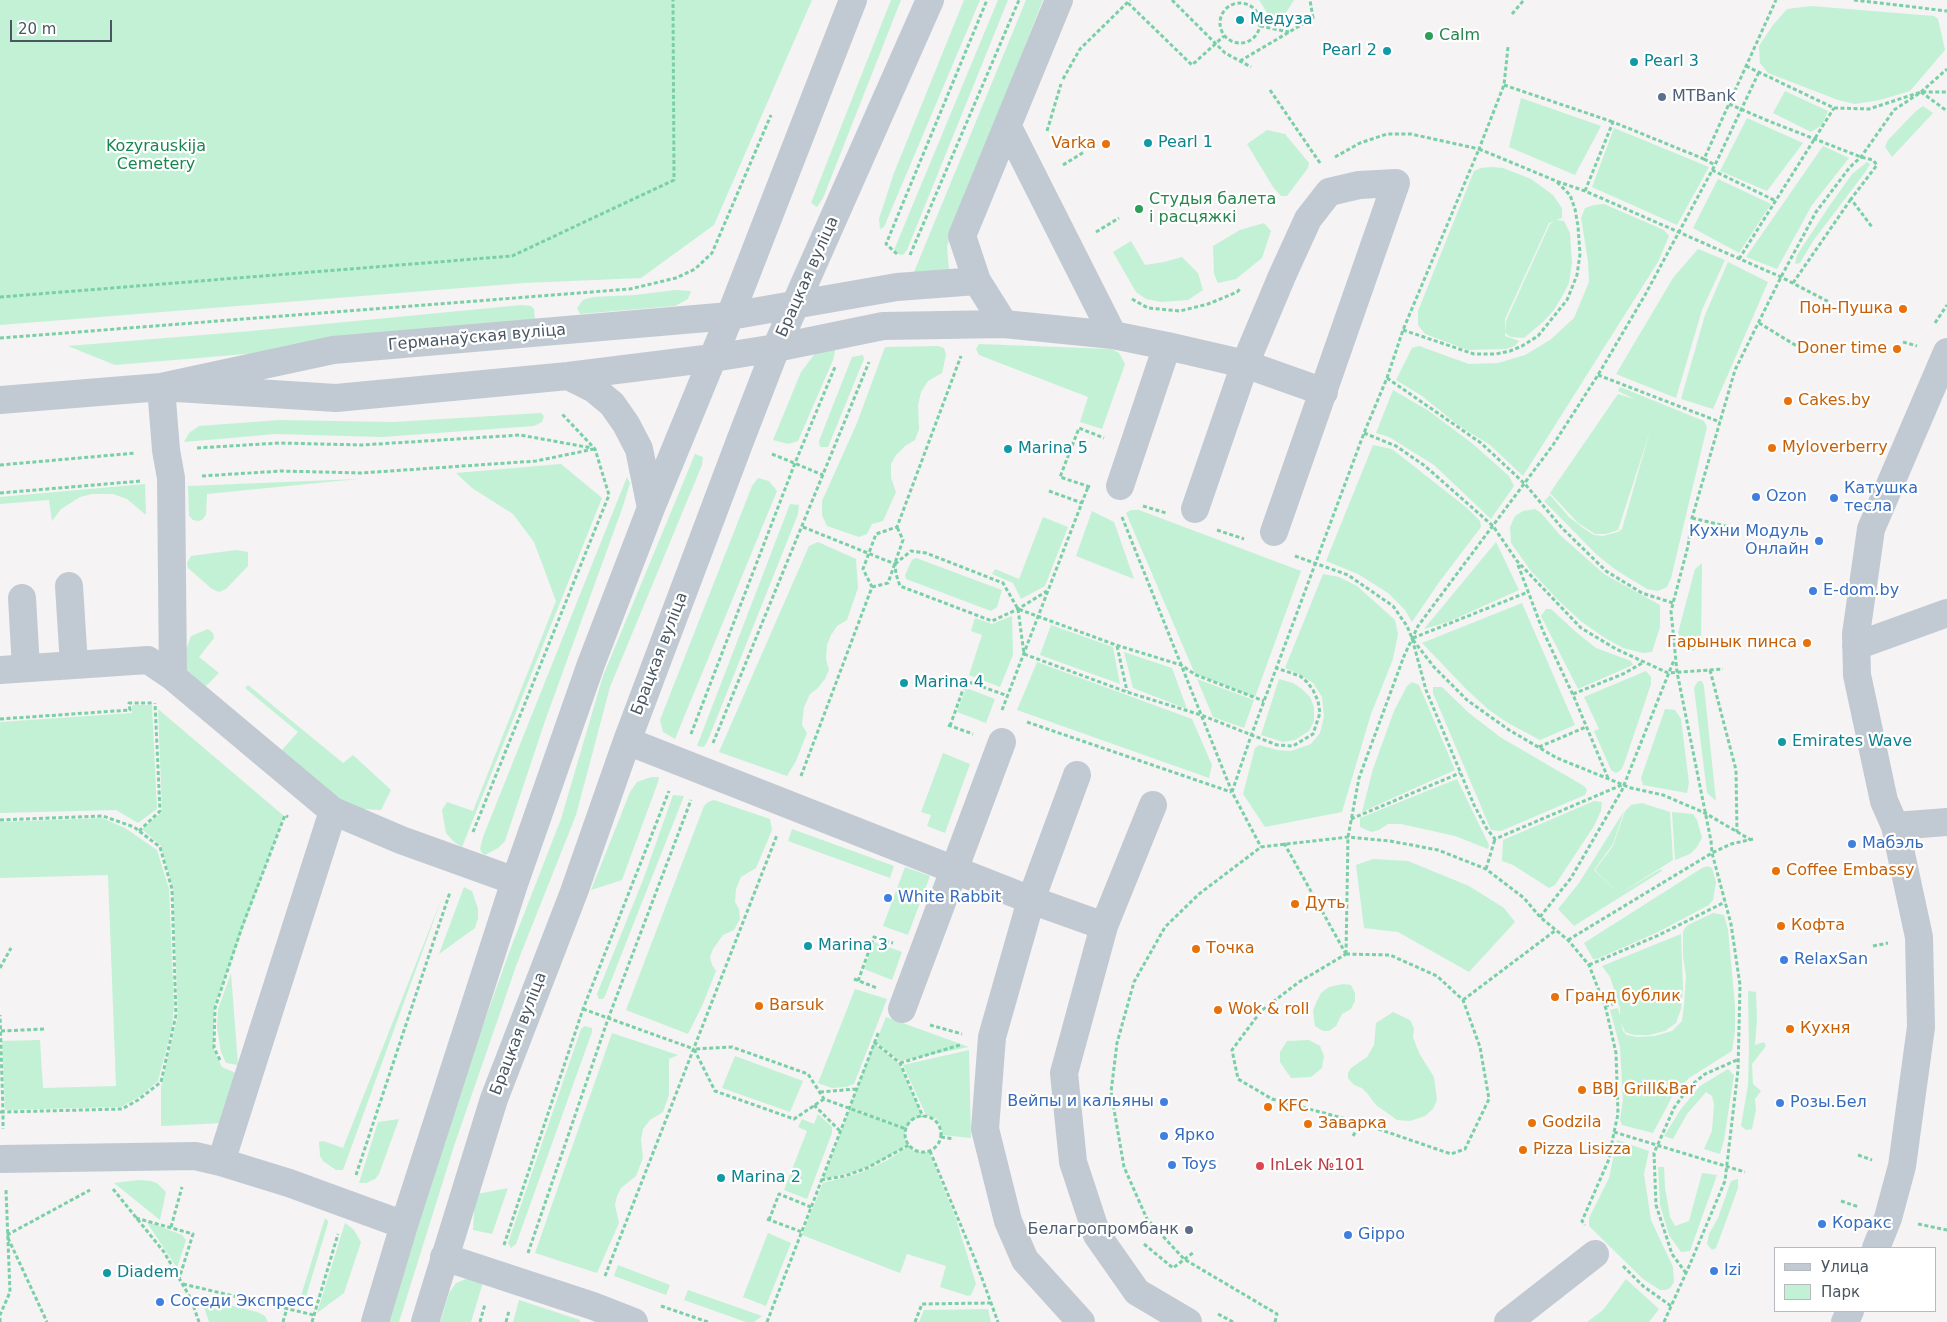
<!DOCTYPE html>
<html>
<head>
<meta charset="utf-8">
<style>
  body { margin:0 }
  #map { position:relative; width:1947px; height:1322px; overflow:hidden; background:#f5f3f3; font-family:"DejaVu Sans",sans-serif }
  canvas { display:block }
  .legend { position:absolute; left:1774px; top:1247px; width:162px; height:65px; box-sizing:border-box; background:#fff; border:1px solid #b7bbc0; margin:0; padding:6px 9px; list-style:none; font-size:15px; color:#4a5661 }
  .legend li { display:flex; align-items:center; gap:10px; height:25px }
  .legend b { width:25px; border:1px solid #b7bbc0 }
  .scale { position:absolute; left:10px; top:20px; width:102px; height:22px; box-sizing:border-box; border:2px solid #4a5661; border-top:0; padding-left:6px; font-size:15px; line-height:18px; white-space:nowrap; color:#4a5661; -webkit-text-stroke:4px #fff; paint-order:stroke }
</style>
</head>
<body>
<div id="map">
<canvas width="1947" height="1322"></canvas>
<ul class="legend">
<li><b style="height:6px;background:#c1cad2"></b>Улица</li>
<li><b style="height:14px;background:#c3f1d5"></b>Парк</li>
</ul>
<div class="scale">20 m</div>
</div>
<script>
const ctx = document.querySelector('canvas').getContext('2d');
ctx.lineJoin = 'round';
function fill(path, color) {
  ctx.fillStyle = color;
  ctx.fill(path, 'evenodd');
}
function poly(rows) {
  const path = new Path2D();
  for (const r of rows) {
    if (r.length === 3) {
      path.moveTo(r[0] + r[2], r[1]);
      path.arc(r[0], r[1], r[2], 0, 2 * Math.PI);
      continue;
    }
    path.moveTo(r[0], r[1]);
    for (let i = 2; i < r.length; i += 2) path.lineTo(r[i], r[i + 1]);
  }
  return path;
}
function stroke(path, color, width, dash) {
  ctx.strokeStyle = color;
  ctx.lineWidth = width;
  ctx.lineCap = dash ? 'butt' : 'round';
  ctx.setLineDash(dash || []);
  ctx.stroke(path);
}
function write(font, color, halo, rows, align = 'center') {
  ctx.font = font + ' "DejaVu Sans",sans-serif';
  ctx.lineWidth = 4.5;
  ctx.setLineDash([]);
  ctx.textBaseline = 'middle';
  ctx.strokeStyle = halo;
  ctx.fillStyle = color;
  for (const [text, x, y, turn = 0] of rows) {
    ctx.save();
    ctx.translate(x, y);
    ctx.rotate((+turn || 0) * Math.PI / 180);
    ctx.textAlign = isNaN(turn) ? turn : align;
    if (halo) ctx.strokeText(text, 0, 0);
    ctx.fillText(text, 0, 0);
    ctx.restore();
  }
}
fill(poly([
  [0,0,812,0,714,225,641,278,524,283,0,325],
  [891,0,901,0,823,198,817,207,811,203],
  [964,0,980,0,884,227,880,229,879,219,894,173],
  [998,0,1008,0,907,250,904,254,900,255,894,250],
  [1026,0,1043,0,947,246,949,270,930,273,914,272],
  [1259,0,1294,0,1284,16,1273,22],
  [1811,6,1934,16,1938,19,1945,50,1910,91,1880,100,1855,104,1838,100,1768,73,1760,63,1759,46,1773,25,1787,9],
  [1785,91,1828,111,1822,125,1811,132,1773,113],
  [1521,98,1601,126,1575,175,1509,147],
  [1923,106,1933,113,1892,157,1885,147,1888,140,1916,111],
  [1747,118,1803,143,1767,191,1720,171],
  [1614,128,1709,167,1677,225,1592,187],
  [1267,130,1285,134,1309,163,1308,168,1287,196,1281,196,1273,187,1247,144],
  [1823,146,1849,158,1812,205,1777,269,1746,257],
  [1867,162,1870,164,1866,171,1813,241,1800,263,1795,264,1797,255,1828,208,1852,174],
  [1492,167,1503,168,1531,179,1553,195,1562,208,1562,218,1556,220,1564,221,1570,233,1572,263,1569,283,1564,293,1554,310,1543,322,1524,338,1511,337,1505,333,1506,321,1550,224,1554,221,1549,223,1505,319,1505,336,1519,341,1515,346,1506,349,1468,350,1425,334,1418,325,1418,311,1474,171,1481,168],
  [1718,179,1771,204,1739,253,1693,228],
  [1604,204,1664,230,1669,236,1658,262,1523,476,1490,445,1458,425,1422,396,1396,380,1412,348,1419,346,1469,364,1498,363,1525,355,1550,340,1574,318,1589,282,1588,261,1581,218,1585,208,1594,205],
  [1264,223,1271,231,1262,258,1236,279,1218,283,1214,274,1213,246,1240,230],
  [1131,241,1145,265,1164,262,1182,257,1198,273,1203,290,1188,300,1161,302,1146,299,1136,292,1113,252],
  [1698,249,1725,260,1702,310,1676,398,1616,374,1673,278],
  [1728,262,1768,282,1713,409,1681,399,1705,315],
  [675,290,691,291,688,299,675,306,580,314,577,308,583,300,593,297,635,295],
  [522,305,531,306,534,309,535,320,408,330,269,352,115,365,68,346,251,331],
  [979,344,1112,349,1119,353,1125,364,1102,429,1080,422,1088,397,979,355,976,349],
  [835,345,835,351,833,360,798,441,788,444,773,440,801,372,817,351],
  [938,346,944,348,946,355,942,373,928,381,921,392,918,405,919,429,915,440,905,446,896,455,891,464,891,478,896,492,883,521,872,524,867,534,859,537,827,526,822,515,822,501,857,423,885,347],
  [863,355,864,359,828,447,820,447,819,441,852,357],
  [1620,387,1704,421,1707,427,1671,578,1667,587,1658,591,1647,589,1616,570,1597,555,1544,501,1550,495,1569,517,1583,528,1594,535,1603,536,1618,532,1622,529,1650,431,1618,530,1606,534,1595,534,1578,523,1550,493,1618,394,1634,399,1618,391],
  [1393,390,1429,411,1473,444,1509,476,1514,486,1491,519,1434,465,1389,437,1376,433],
  [541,413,544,416,542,422,534,426,382,437,276,434,184,442,189,433,199,426,280,420,393,422],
  [1373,445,1392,449,1467,508,1480,521,1481,527,1440,581,1412,622,1405,610,1388,593,1358,574,1326,561],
  [695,454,703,457,702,465,610,687,576,815,516,966,500,1013,454,1146,399,1322,386,1322,431,1170,510,950,561,819,603,676],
  [561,464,602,498,462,847,454,842,446,833,442,810,447,802,473,811,556,601,534,542,513,514,472,488,456,473],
  [627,477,630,483,623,506,545,721,505,841,498,848,485,855,482,853,480,849,483,837],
  [758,478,769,481,777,491,675,739,663,732,660,720,752,486],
  [358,479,207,494,206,515,202,520,198,521,193,520,189,516,188,486],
  [145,484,146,515,127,499,113,494,92,494,80,497,61,509,52,521,49,500,0,504,0,497],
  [790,504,799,505,798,514,708,740,704,747,697,746],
  [1535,509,1541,513,1560,535,1604,574,1660,605,1660,627,1652,652,1643,653,1623,648,1605,638,1582,622,1559,601,1531,571,1511,543,1510,527,1515,516,1523,511],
  [1131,510,1139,510,1301,571,1255,697,1195,674,1126,513],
  [1092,511,1114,522,1134,579,1076,556],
  [1043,517,1068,527,1045,586,1021,599,1013,583,992,574,995,569,1019,579],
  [818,542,856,559,858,588,847,620,837,626,831,635,827,645,826,659,829,670,825,679,817,689,810,694,804,707,802,725,807,733,796,761,787,776,719,752,809,546],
  [1496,542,1519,590,1448,622,1424,629],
  [236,550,248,552,248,566,226,589,219,592,212,589,188,568,187,563,191,556],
  [916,558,1002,590,997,607,991,611,906,579,905,575,912,560],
  [1702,563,1701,645,1693,651,1683,644,1678,633,1695,569],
  [1323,574,1339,577,1357,586,1395,620,1398,634,1393,659,1371,714,1342,812,1265,827,1243,794,1255,748,1259,745,1277,750,1291,751,1311,744,1320,733,1324,717,1322,697,1313,683,1297,673,1285,668],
  [1522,603,1575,725,1540,740,1508,723,1489,710,1466,689,1422,643],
  [1546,609,1551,609,1576,632,1596,648,1631,661,1633,665,1578,689,1541,616],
  [1012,616,1013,655,1000,687,969,675,982,635,971,631,975,618,992,624],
  [1051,625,1113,647,1120,684,1040,655],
  [208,629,213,633,214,638,199,657,219,673,205,687,183,672,184,656,191,636],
  [1124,652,1172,668,1187,709,1133,688],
  [1037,662,1192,719,1212,765,1209,778,1017,710],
  [1646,671,1651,677,1651,684,1624,764,1621,770,1616,773,1611,770,1594,731,1599,729,1584,697],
  [1197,679,1254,700,1244,728,1213,717],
  [1279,679,1293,683,1302,689,1310,697,1314,707,1314,721,1309,731,1295,740,1283,742,1261,735],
  [1698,681,1702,681,1704,686,1716,801,1707,793,1694,688],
  [1412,682,1419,685,1455,770,1362,812,1373,769,1394,711,1407,686],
  [248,685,343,763,353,755,391,790,381,810,343,808,281,751,298,732,245,688],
  [1433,687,1442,687,1469,713,1500,737,1584,786,1587,790,1585,795,1501,831,1491,830,1433,693],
  [966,688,995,699,986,723,957,712],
  [132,705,152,705,157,809,138,823,116,810,0,813,0,722,132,713],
  [158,709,284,816,214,1007,214,1051,222,1067,238,1074,223,1123,161,1126,161,1087,178,1015,173,888,161,846,142,829,162,812],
  [1665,709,1675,710,1681,719,1689,783,1687,793,1643,785,1641,778],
  [943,753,970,764,945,833,927,826,931,815,921,812],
  [651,777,659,777,658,782,622,880,591,890,630,792,637,782],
  [1457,779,1489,845,1488,849,1455,836,1401,824,1388,824,1379,830,1371,832,1360,827,1360,818],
  [673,795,684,796,605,996,603,999,599,999,597,994,643,880],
  [714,800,770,819,772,830,756,868,741,877,736,889,735,902,739,909,740,919,734,930,723,935,713,949,710,957,712,965,716,971,702,1006,688,1034,626,1010,704,806,708,802],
  [1594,801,1602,802,1601,811,1594,826,1555,885,1549,888,1513,865,1502,861,1503,840],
  [1642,803,1670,812,1673,860,1619,894,1661,869,1662,871,1574,926,1558,909,1579,883,1624,811,1613,844,1594,870,1619,894,1595,870,1613,846,1625,811,1631,805],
  [1672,812,1693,814,1697,820,1702,838,1697,847,1690,854,1675,860],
  [102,818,125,828,157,850,169,889,174,1006,172,1027,158,1081,139,1097,121,1107,5,1110,2,1041,40,1040,43,1088,116,1086,108,875,0,878,0,822],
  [792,829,894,866,890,878,788,841],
  [1373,859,1408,861,1469,886,1504,908,1515,922,1469,972,1398,932,1364,928,1356,865],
  [1708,866,1712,868,1716,882,1713,900,1709,905,1658,932,1597,959,1593,959,1584,943,1702,868],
  [905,867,930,876,908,935,883,926],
  [464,887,472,891,478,909,478,918,475,928,439,954],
  [443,895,343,1170,336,1170,323,1161,320,1156,319,1142,323,1141,343,1148],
  [1713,913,1724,915,1728,930,1735,1005,1735,1031,1732,1051,1689,1078,1673,1095,1653,1133,1622,1125,1620,1120,1623,1100,1620,1047,1610,1010,1618,1008,1620,1016,1620,1008,1610,977,1602,966,1681,934,1683,989,1681,1009,1676,1023,1665,1031,1649,1035,1634,1035,1625,1032,1621,1023,1623,1031,1627,1035,1637,1037,1655,1036,1672,1031,1682,1021,1684,1005,1686,976,1683,956,1683,932,1685,928,1688,925],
  [874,942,902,952,892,980,864,969],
  [231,973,238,1065,226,1063,221,1052,217,1027,218,1009],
  [1343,984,1351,985,1355,993,1355,1001,1351,1009,1342,1014,1336,1026,1329,1031,1323,1031,1315,1026,1313,1011,1316,1003,1321,993,1329,987],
  [855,989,887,999,854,1084,846,1087,832,1088,818,1083],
  [1748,991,1756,992,1757,1020,1755,1045,1764,1042,1766,1046,1752,1064,1753,1084,1761,1091,1755,1099,1756,1110,1752,1129,1746,1130,1741,1126,1748,1085,1749,1048],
  [1393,1012,1410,1020,1414,1028,1413,1037,1419,1053,1434,1077,1437,1100,1433,1109,1425,1116,1410,1121,1397,1120,1376,1105,1367,1093,1362,1088,1354,1085,1348,1078,1348,1073,1351,1068,1367,1057,1374,1045,1376,1023],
  [886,1017,969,1047,900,1061,876,1042],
  [585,1026,592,1028,592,1032,516,1244,511,1248,508,1243,581,1029],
  [612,1033,678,1055,669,1059,669,1095,663,1112,650,1120,643,1129,641,1140,643,1158,636,1176,621,1188,617,1196,615,1205,619,1223,597,1273,535,1253],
  [1309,1040,1320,1046,1324,1056,1322,1068,1311,1077,1291,1078,1280,1062,1280,1052,1287,1041],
  [874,1043,899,1064,923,1116,912,1120,906,1129,850,1107],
  [969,1050,971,1138,942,1135,942,1129,937,1119,926,1115,903,1065],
  [735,1056,803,1081,790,1112,722,1088],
  [1728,1069,1734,1075,1724,1140,1720,1154,1704,1149,1712,1131,1714,1104,1712,1096,1706,1092,1687,1114,1673,1139,1664,1136,1681,1109,1700,1086],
  [850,1108,905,1129,905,1139,908,1145,879,1162,855,1172,823,1179],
  [818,1114,832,1127,832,1133,807,1199,784,1190,807,1131,798,1127,802,1119,814,1124],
  [399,1119,379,1174,375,1179,366,1183,359,1183,378,1122],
  [1617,1140,1649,1151,1644,1174,1651,1220,1673,1267,1674,1282,1670,1288,1666,1290,1660,1290,1643,1279,1589,1226,1589,1218,1609,1178],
  [909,1146,913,1150,919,1152,929,1152,941,1182,956,1219,976,1284,971,1295,968,1296,940,1287,946,1266,907,1254,900,1273,802,1235,823,1183,858,1174,886,1161],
  [1658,1167,1664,1167,1665,1187,1670,1217,1675,1226,1689,1221,1702,1173,1717,1175,1690,1251,1681,1252,1669,1235,1660,1205],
  [1738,1179,1738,1188,1726,1221,1716,1248,1712,1250,1707,1244,1709,1234,1718,1218,1731,1181],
  [139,1180,151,1181,157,1183,166,1192,160,1220,114,1183],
  [508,1188,492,1234,473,1230,475,1198,477,1194],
  [325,1218,328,1221,328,1223,305,1300,300,1299],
  [146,1221,182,1235,186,1240,177,1268],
  [345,1223,354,1230,361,1242,344,1293,317,1313],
  [768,1233,791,1243,766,1306,743,1297],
  [618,1265,670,1285,666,1295,614,1276],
  [485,1276,471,1322,440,1322,449,1293,456,1283,468,1278],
  [1626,1279,1659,1309,1649,1322,1587,1322,1603,1310],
  [688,1290,762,1316,754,1322,746,1322,684,1300],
  [201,1298,257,1312,265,1316,268,1322,209,1322],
  [519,1300,580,1320,580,1322,513,1322],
  [988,1309,991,1322,919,1322,924,1310]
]), '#c3f1d5');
stroke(poly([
  [1172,0,1225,53,1251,67],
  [1854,0,1947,11],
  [1240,23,20],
  [1128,3,1192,65,1224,36],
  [1512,14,1524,0],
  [1260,26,1289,32],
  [1240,61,1313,18,1310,0],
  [1746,66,1834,108,1869,109,1921,92,1947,92],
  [1063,79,1080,49,1130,0],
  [1504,85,1613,122],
  [1270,90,1320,163],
  [1921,92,1947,111],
  [1729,104,1766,120,1861,157,1873,160,1877,165,1851,199,1872,227],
  [1047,131,1061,84],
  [1335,157,1360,143,1387,134,1411,134,1479,149,1504,85,1508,47],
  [1704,159,1715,165],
  [1063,165,1084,152],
  [1712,170,1776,201],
  [1585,191,1613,122,1704,159,1776,0],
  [1096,232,1119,218],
  [897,254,886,244,987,0],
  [910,255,1019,0],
  [1739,259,1834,108],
  [1793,283,1851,199],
  [0,297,512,256,674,180,673,0],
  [1132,299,1148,308,1180,311,1208,304,1237,292,1241,288],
  [1759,323,1805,351],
  [1935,323,1947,305],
  [1403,330,1474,354,1496,354,1510,351,1522,346,1538,336,1567,300,1577,275,1580,254,1578,226,1575,209,1570,195,1556,181],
  [0,338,630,289,676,278,695,269,712,253,771,115],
  [1903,342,1917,346],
  [1598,375,1720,422],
  [1387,378,1481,443,1525,484,1562,528,1606,571,1642,593,1673,603],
  [1364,433,1396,446,1425,466,1493,526,1517,561,1581,628,1616,649,1668,673,1723,669],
  [197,448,279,443,362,445,520,435,592,448],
  [772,454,823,475],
  [0,465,136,453],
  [202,476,281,471,361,473,536,461,594,449],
  [1090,487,1060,477,1079,428,1104,438],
  [1049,491,1082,503],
  [0,493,141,481],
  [1143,506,1166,513],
  [1122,517,1232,792,1261,847],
  [1692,518,1742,530],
  [803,527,895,564,896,574,900,586,992,621,1018,609,1047,591],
  [1217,530,1244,539],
  [1295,556,1348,575,1393,606,1407,626,1412,638,1426,690,1474,805,1487,829,1495,839,1624,784],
  [895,564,911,551,926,553,1003,583,1018,609,1116,645,1181,665,1196,675,1264,701],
  [1518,565,1543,631,1574,697,1608,778],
  [872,587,888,583,903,540,897,527],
  [1018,609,1024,654,1127,692,1201,715,1277,745,1293,746,1313,734,1320,713,1318,701,1313,690,1307,682,1300,676,1276,668],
  [1413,638,1528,592],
  [1413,640,1434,667,1467,700,1509,730,1557,758,1631,788,1663,795,1705,813,1751,840],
  [1117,646,1127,691],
  [1710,670,1736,770,1737,832],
  [1573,694,1623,674,1644,662],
  [1002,710,1088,487],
  [0,719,130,710,129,703,152,703],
  [1027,722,1231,792],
  [948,725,973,734],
  [950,726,966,681,1008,696],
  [691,734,795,463,835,367],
  [713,743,869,362],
  [1539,747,1586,727],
  [801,776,872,587,863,569,876,534,897,527,961,356],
  [1232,792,1251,736,1364,433,1387,378,1403,330,1479,149,1556,181,1585,191,1781,277,1829,302],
  [1351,819,1460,773],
  [0,820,103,816,134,827,160,847,172,889,176,1015,161,1082,138,1100,122,1109,3,1112,0,1015],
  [139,831,160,811,155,703],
  [473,832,609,495,595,449,562,414],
  [1284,843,1346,954],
  [1486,869,1495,839],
  [1540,917,1571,878,1622,790,1674,660],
  [1568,940,1712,853,1731,844,1753,839],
  [1873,946,1888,943],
  [1346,954,1348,837,1359,778,1404,656,1418,626,1553,445,1598,375,1645,295,1715,165,1759,72],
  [1346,954,1390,955,1437,976,1463,1000,1480,1047,1489,1099,1465,1149,1451,1154,1361,1123,1272,1099,1238,1079,1232,1050,1261,1011,1299,982,1346,954],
  [1589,965,1659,935,1725,902],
  [0,968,11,948],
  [854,979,877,988],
  [858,981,874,937,893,943],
  [1463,1000,1556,930],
  [1605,1006,1618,1003],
  [583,1009,694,1049],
  [930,1025,962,1034],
  [1,1031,45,1029],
  [874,1042,900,1063,923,1117],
  [220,1060,214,1048,215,1008,242,927,285,815,288,817],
  [900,1063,960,1045],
  [820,1092,856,1089],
  [824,1099,794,1119,715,1091,694,1049,732,1047,808,1074,824,1099,906,1129],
  [814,1105,840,1131],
  [0,1112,3,1112,3,1129],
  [923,1134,18],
  [1614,1132,1745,1172],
  [1353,1136,1361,1123],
  [941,1137,954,1139],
  [930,1151,976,1262,998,1322],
  [1858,1155,1872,1160],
  [356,1175,450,892],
  [821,1180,845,1176,867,1168,909,1145],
  [113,1189,164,1252,191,1299,199,1322],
  [1841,1201,1859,1207],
  [136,1218,193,1234,179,1279],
  [767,1219,802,1232],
  [769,1220,779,1194,811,1207],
  [1918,1224,1947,1230],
  [171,1227,182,1187],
  [7,1235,90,1190],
  [8,1238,47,1322],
  [1144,1244,1173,1268,1194,1252],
  [504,1245,583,1009,669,791],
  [528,1253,608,1019,691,800],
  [1623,1266,1643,1286,1671,1306],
  [1686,1273,1672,1254,1656,1205,1654,1153,1674,1108,1689,1087,1705,1074,1739,1059],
  [605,1276,777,835],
  [183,1284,314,1315],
  [661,1306,708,1322],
  [1218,1314,1233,1322],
  [0,1322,0,1315,10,1292,6,1190],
  [283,1322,287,1308],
  [312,1322,338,1234],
  [480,1322,485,1304],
  [506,1322,509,1311],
  [767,1322,879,1031],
  [915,1322,922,1304,991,1303],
  [1275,1322,1277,1314,1184,1259,1147,1219,1124,1167,1111,1092,1117,1043,1134,982,1165,927,1199,894,1261,847,1348,837,1390,841,1438,850,1486,869,1524,898,1540,917,1568,940,1589,965,1606,1009,1616,1053,1618,1114,1614,1132,1609,1159,1582,1221,1585,1225],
  [1664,1322,1690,1264,1725,1181,1738,1070,1740,985,1731,924,1712,853,1711,841,1677,672,1671,611,1688,546,1692,518,1735,370,1781,277,1816,212,1850,167,1861,157,1894,110,1921,92,1947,69]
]), '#7ad0a6', 3, [4, 2.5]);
stroke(poly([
  [1008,127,1113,335],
  [1004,324,977,281,962,236,1059,0],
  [568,376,594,389,612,404,626,424,639,449,651,508],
  [161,387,336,398,568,376,713,358,776,348,883,326,1004,324,1113,335,1167,346,1245,364,1324,392],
  [161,387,166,450,171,478,173,677],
  [0,400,161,387,333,350,730,316,897,287,977,281],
  [1120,486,1167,346],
  [1195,509,1245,364,1282,276,1308,219,1329,192,1359,185,1396,183,1274,532],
  [69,586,74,665],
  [22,598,26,668],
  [1856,646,1947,613],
  [0,670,148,660,173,677,333,811,401,840,515,881],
  [627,741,1031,900,992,1037,985,1129,1008,1221,1025,1260,1081,1322],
  [1077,775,1031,900,1104,926],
  [1153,805,1104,926,1064,1073,1073,1162,1097,1235,1137,1292,1188,1322],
  [1895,826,1947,822],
  [902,1009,1002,742],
  [0,1159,195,1156,221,1162,289,1183,404,1225],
  [221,1162,333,811],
  [1876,1248,1888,1218,1902,1166,1921,1027,1919,937,1895,826,1884,801,1857,675,1856,634,1871,529,1947,352],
  [444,1257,593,1306,634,1322],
  [375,1322,404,1225,515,881,591,664,651,508,730,316,853,0],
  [425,1322,494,1099,574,892,627,741,740,441,776,348,930,0],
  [1508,1322,1595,1254],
  [1845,1322,1850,1311]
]), '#c1cad2', 28);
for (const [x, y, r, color] of [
  [1240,20,5,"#0f9aa8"],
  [1429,36,5,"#2e9e5b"],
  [1387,51,5,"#0f9aa8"],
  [1634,62,5,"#0f9aa8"],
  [1662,97,5,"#5c6f8a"],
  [1148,143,5,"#0f9aa8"],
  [1106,144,5,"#e8710a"],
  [1139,209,5,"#2e9e5b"],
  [1903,309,5,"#e8710a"],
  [1897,349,5,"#e8710a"],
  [1788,401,5,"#e8710a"],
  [1772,448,5,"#e8710a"],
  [1008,449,5,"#0f9aa8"],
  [1756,497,5,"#3f7fe0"],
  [1834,498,5,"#3f7fe0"],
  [1819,541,5,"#3f7fe0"],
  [1813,591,5,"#3f7fe0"],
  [1807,643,5,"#e8710a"],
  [904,683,5,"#0f9aa8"],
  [1782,742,5,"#0f9aa8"],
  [1852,844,5,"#3f7fe0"],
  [1776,871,5,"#e8710a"],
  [888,898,5,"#3f7fe0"],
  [1295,904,5,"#e8710a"],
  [1781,926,5,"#e8710a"],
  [808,946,5,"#0f9aa8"],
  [1196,949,5,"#e8710a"],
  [1784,960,5,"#3f7fe0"],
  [1555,997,5,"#e8710a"],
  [759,1006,5,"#e8710a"],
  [1218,1010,5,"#e8710a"],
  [1790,1029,5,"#e8710a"],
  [1582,1090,5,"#e8710a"],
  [1164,1102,5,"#3f7fe0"],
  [1780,1103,5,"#3f7fe0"],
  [1268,1107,5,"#e8710a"],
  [1532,1123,5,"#e8710a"],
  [1308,1124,5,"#e8710a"],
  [1164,1136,5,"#3f7fe0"],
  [1523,1150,5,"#e8710a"],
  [1172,1165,5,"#3f7fe0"],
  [1260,1166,5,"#e0444e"],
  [721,1178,5,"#0f9aa8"],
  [1822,1224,5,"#3f7fe0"],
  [1189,1230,5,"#5c6f8a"],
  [1348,1235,5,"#3f7fe0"],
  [1714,1271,5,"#3f7fe0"],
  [107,1273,5,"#0f9aa8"],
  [160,1302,5,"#3f7fe0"]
]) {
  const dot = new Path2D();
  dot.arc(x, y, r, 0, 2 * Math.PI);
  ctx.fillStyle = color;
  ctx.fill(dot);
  stroke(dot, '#fff', 2);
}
write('16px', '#0d838f', '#fff', [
  ["Медуза",1250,20],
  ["Pearl 2",1377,51,"right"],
  ["Pearl 3",1644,62],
  ["Pearl 1",1158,143],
  ["Marina 5",1018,449],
  ["Marina 4",914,683],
  ["Emirates Wave",1792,742],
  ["Marina 3",818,946],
  ["Marina 2",731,1178],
  ["Diadem",117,1273]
], 'left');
write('16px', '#27864d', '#fff', [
  ["Calm",1439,36],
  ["Студыя балета",1149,200],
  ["і расцяжкі",1149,218]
], 'left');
write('16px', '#4e5e75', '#fff', [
  ["MTBank",1672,97],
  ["Белагропромбанк",1179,1230,"right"]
], 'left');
write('16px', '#c56008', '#fff', [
  ["Varka",1096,144,"right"],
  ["Пон-Пушка",1893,309,"right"],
  ["Doner time",1887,349,"right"],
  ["Cakes.by",1798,401],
  ["Myloverberry",1782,448],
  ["Гарынык пинса",1797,643,"right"],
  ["Coffee Embassy",1786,871],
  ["Дуть",1305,904],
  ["Кофта",1791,926],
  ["Точка",1206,949],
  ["Гранд бублик",1565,997],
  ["Barsuk",769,1006],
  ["Wok & roll",1228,1010],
  ["Кухня",1800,1029],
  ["BBJ Grill&Bar",1592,1090],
  ["KFC",1278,1107],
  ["Godzila",1542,1123],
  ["Заварка",1318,1124],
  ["Pizza Lisizza",1533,1150]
], 'left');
write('16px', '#17864f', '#fff', [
  ["Kozyrauskija",156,147],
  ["Cemetery",156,165]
]);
write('16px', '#4a5661', '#fff', [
  ["Брацкая вуліца",808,277,-66],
  ["Германаўская вуліца",477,338,-5],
  ["Брацкая вуліца",660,654,-69],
  ["Брацкая вуліца",519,1034,-69]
]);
write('16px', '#366cbe', '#fff', [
  ["Катушка",1844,489],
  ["тесла",1844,507],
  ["Ozon",1766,497],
  ["Кухни Модуль",1809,532,"right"],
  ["Онлайн",1809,550,"right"],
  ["E-dom.by",1823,591],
  ["Мабэль",1862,844],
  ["White Rabbit",898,898],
  ["RelaxSan",1794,960],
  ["Вейпы и кальяны",1154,1102,"right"],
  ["Розы.Бел",1790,1103],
  ["Ярко",1174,1136],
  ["Toys",1182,1165],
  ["Коракс",1832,1224],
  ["Gippo",1358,1235],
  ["Izi",1724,1271],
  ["Соседи Экспресс",170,1302]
], 'left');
write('16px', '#be3a42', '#fff', [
  ["InLek №101",1270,1166]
], 'left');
</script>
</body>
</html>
